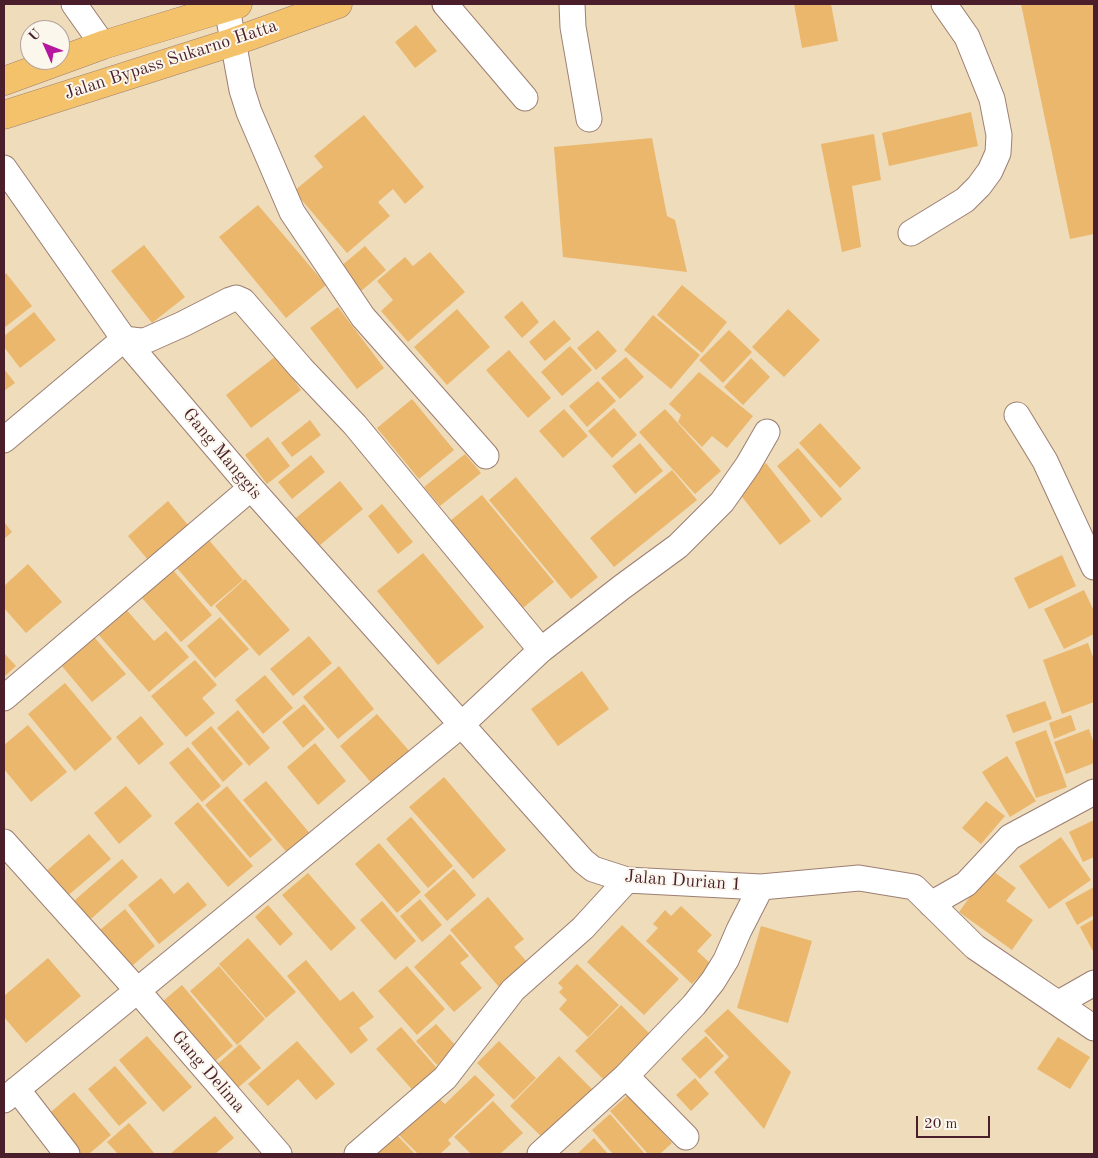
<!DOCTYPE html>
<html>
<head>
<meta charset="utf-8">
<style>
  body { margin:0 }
  #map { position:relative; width:1098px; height:1158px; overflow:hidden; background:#eedcba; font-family:"Old Standard TT",serif }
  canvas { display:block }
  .frame { position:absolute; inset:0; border:5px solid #4a1f2b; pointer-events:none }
  .north { position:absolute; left:20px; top:20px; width:50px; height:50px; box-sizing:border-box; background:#fbf7ec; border:1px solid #b4a19f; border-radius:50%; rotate:314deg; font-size:14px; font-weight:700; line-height:20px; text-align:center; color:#4a1f2b }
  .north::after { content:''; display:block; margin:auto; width:18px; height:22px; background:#b5179e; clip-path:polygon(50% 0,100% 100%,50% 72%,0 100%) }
  .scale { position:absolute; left:916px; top:1116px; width:74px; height:22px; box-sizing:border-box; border:2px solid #4a1f2b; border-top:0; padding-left:6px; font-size:15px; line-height:18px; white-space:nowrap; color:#4a1f2b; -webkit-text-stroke:4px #fbf7ec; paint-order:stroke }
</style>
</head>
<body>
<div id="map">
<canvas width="1098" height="1158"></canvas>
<div class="frame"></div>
<div class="north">U</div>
<div class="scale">20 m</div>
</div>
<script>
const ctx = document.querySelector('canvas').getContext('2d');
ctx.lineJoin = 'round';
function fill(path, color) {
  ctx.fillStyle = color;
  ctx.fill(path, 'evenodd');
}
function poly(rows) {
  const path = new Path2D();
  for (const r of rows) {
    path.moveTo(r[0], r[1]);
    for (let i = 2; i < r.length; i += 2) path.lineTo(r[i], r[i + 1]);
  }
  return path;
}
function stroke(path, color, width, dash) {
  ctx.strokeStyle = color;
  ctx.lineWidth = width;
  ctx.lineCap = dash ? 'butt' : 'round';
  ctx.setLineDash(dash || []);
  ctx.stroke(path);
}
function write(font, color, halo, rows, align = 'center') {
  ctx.font = font + ' "Old Standard TT",serif';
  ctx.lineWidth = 4;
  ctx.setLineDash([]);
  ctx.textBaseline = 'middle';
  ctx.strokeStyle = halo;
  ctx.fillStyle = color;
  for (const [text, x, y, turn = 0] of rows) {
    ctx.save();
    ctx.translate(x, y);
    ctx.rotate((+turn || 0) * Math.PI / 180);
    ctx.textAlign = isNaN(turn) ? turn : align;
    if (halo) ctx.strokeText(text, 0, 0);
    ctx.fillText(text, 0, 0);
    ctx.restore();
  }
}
fill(poly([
  [794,4,831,4,838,41,802,48],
  [1021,4,1094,4,1094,234,1070,239],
  [416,25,437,51,415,68,395,42],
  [971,112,978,146,889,166,882,133],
  [364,115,424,187,405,204,393,189,378,202,390,216,347,253,294,191,323,167,314,156],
  [874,134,881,180,852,186,861,247,842,252,821,144],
  [652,138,667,216,675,220,687,272,563,257,554,147],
  [258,205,326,285,286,318,219,237],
  [144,245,185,297,152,323,111,271],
  [365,246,386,270,361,291,340,267],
  [430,252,465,292,408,342,381,311,393,300,377,281,405,257,413,266],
  [6,273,32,306,4,328,4,275],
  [682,285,727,322,702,353,657,315],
  [522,301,539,322,522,338,504,317],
  [338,307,384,368,357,389,310,328],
  [457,309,490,347,447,385,414,347],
  [788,309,820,340,784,377,752,347],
  [34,312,56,340,20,368,4,347,4,336],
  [653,315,700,355,671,389,624,350],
  [554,320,571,339,545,361,529,342],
  [598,330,617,351,596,370,577,348],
  [729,330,752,352,723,383,699,360],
  [570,346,592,370,562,396,541,372],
  [509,350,551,398,528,418,486,370],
  [276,356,301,390,251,428,226,395],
  [626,357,644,377,620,399,601,378],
  [751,358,770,377,743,405,724,387],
  [4,369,15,383,4,391],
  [699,372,753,416,727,448,712,436,702,447,678,422,681,415,669,404],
  [598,381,616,401,587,427,569,406],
  [412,399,454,450,419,479,377,428],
  [614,408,637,435,612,458,588,431],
  [564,409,588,436,563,458,539,431],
  [665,409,721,471,695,494,639,432],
  [310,420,321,435,292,457,281,443],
  [820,423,861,468,840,488,799,443],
  [268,437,290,466,267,484,245,455],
  [640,443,663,471,635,494,612,466],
  [798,448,842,499,821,518,777,466],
  [465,454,481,473,440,506,424,487],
  [311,455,325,472,292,499,278,482],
  [766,463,811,521,780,545,735,488],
  [672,470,697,500,614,567,590,538],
  [516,477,598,577,571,599,489,500],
  [340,481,363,509,313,551,290,523],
  [482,495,554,582,517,613,445,525],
  [168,501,188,525,148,560,128,536],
  [382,504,413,542,398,554,368,516],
  [4,522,12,532,4,539],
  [208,539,243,580,211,607,176,567],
  [423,553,484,627,438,665,377,591],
  [1062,555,1076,586,1029,609,1014,578],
  [28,564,62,602,26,633,4,608,4,586],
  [173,570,212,615,181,642,142,598],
  [245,579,290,630,259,656,215,606],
  [1084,590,1094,611,1094,634,1064,649,1044,609],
  [124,607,154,641,166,631,189,657,149,692,96,632],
  [220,617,249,649,215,678,187,646],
  [309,636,332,663,293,696,270,669],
  [94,637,126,674,92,702,61,665],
  [1088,643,1094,660,1094,702,1062,714,1043,660],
  [4,653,16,666,4,677],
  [195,660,217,685,202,698,215,713,186,737,151,696],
  [339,666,374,709,338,739,303,697],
  [582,671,609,709,558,746,531,709],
  [265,675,293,708,263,734,235,700],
  [65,683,112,739,75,771,28,714],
  [1045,701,1052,719,1013,733,1006,715],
  [304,704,325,729,303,748,282,722],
  [238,710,270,748,249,766,217,728],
  [377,714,411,753,373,785,340,746],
  [1071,715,1076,730,1054,739,1049,723],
  [141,716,164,744,139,765,116,737],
  [28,725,67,772,31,802,4,769,4,745],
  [211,726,243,764,223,782,191,743],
  [1089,729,1094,744,1094,763,1066,774,1054,742],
  [1046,730,1067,787,1036,798,1015,742],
  [315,743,346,781,318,805,287,767],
  [188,747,221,786,202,802,169,763],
  [1007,756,1036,801,1010,817,982,772],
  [444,777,506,850,473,879,409,807],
  [266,781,312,836,289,855,243,800],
  [126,786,152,816,119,844,94,813],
  [227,786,272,840,250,858,205,805],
  [986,801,1005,816,981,844,962,828],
  [198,802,253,866,228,887,174,823],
  [411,817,453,866,428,888,386,839],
  [1094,820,1094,857,1083,862,1069,832],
  [89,834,111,859,65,898,44,873],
  [1061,837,1091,880,1049,909,1019,866],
  [379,843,421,892,397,913,355,864],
  [122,859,138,877,83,926,67,907],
  [454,869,476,895,447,921,424,895],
  [990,869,1016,888,1006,901,1033,920,1012,950,959,912],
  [308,873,356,928,331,951,282,895],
  [161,878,174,894,188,882,207,905,159,944,128,905],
  [1094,887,1094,915,1077,925,1065,903],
  [488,897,524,939,514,947,527,962,499,987,450,930],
  [420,899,442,925,422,942,400,916],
  [382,901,416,941,395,960,360,920],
  [268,905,293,934,280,946,255,917],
  [681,906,712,935,697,951,711,964,692,984,646,941,658,928,653,924,665,910,671,916],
  [125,909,155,946,125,972,94,935],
  [1094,919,1094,953,1080,927],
  [622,925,679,979,644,1015,587,962],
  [761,926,812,941,788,1023,737,1008],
  [450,934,469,956,460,963,482,988,454,1012,414,967],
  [248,938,296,992,266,1018,219,964],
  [48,958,81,996,26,1043,4,1017,4,996],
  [306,960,340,1001,353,991,374,1017,359,1028,368,1040,351,1054,287,976],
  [577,964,619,1005,588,1037,559,1009,567,1000,559,992,563,988,558,983],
  [219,966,265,1019,237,1045,190,991],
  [407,966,445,1009,417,1035,378,991],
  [182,985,233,1046,207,1068,156,1007],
  [621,1005,652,1036,606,1082,575,1051],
  [728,1009,791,1072,764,1129,714,1072,729,1057,704,1031],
  [436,1024,457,1047,437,1065,416,1041],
  [401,1027,441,1073,417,1095,376,1049],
  [147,1036,192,1087,163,1112,119,1060],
  [706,1036,724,1056,700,1079,681,1059],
  [1058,1037,1090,1057,1070,1089,1037,1069],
  [297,1041,335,1084,316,1100,298,1079,268,1106,248,1084],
  [499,1041,536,1078,514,1100,477,1063],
  [240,1044,261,1068,233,1092,212,1069],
  [559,1056,595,1092,547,1142,510,1106],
  [115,1066,147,1103,119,1126,88,1089],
  [475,1075,495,1095,448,1140,451,1144,440,1154,418,1154,398,1134,434,1094,445,1104],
  [695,1078,709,1094,691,1111,676,1095],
  [74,1092,111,1135,89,1154,75,1154,44,1118],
  [629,1094,672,1143,660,1154,648,1154,610,1111],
  [493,1101,523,1133,500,1154,471,1154,454,1137],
  [610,1114,645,1154,613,1154,592,1130],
  [215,1116,234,1138,215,1154,170,1154],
  [129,1123,155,1154,118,1154,107,1142],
  [394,1132,415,1154,380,1154,375,1150],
  [594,1138,608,1154,577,1154]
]), '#ebb76d');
const minor = poly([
  [74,4,103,45],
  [445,4,525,98],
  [572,4,573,27,589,119],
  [227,8,242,90,249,112,292,212,363,317,486,456],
  [4,168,124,339,251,488,583,861,593,869,627,880,761,887,859,878,914,887,975,947,1094,1028],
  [911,233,965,200,979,186,990,171,998,153,999,135,992,99,967,37,944,4],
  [1017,415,1045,461,1094,567],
  [4,440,124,339,140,341,147,340,183,324,230,300,236,298,243,301,301,368,355,425,541,650],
  [4,698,251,488],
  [4,842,137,990,279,1154],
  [931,904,966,884,1010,837,1094,792],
  [1059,1003,1094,983],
  [626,1076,686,1137],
  [17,1089,67,1154],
  [4,1100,461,725,541,650,622,587,678,546,722,502,748,465,767,432],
  [357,1154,445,1078,513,990,583,928,627,880],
  [540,1154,626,1076,694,1005,713,981,726,960,739,930,761,887]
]);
const highway = poly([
  [4,81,103,45,238,4],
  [4,115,233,42,338,4]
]);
stroke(minor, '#9c7e72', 27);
stroke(highway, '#9c7e72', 29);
stroke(minor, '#fff', 25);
stroke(highway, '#f4c26a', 28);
write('18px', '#4a1f2b', '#fbf7ec', [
  ["Jalan Bypass Sukarno Hatta",171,60,-18],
  ["Gang Manggis",222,454,50],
  ["Jalan Durian 1",683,881,4],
  ["Gang Delima",208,1072,49]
]);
</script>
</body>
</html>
